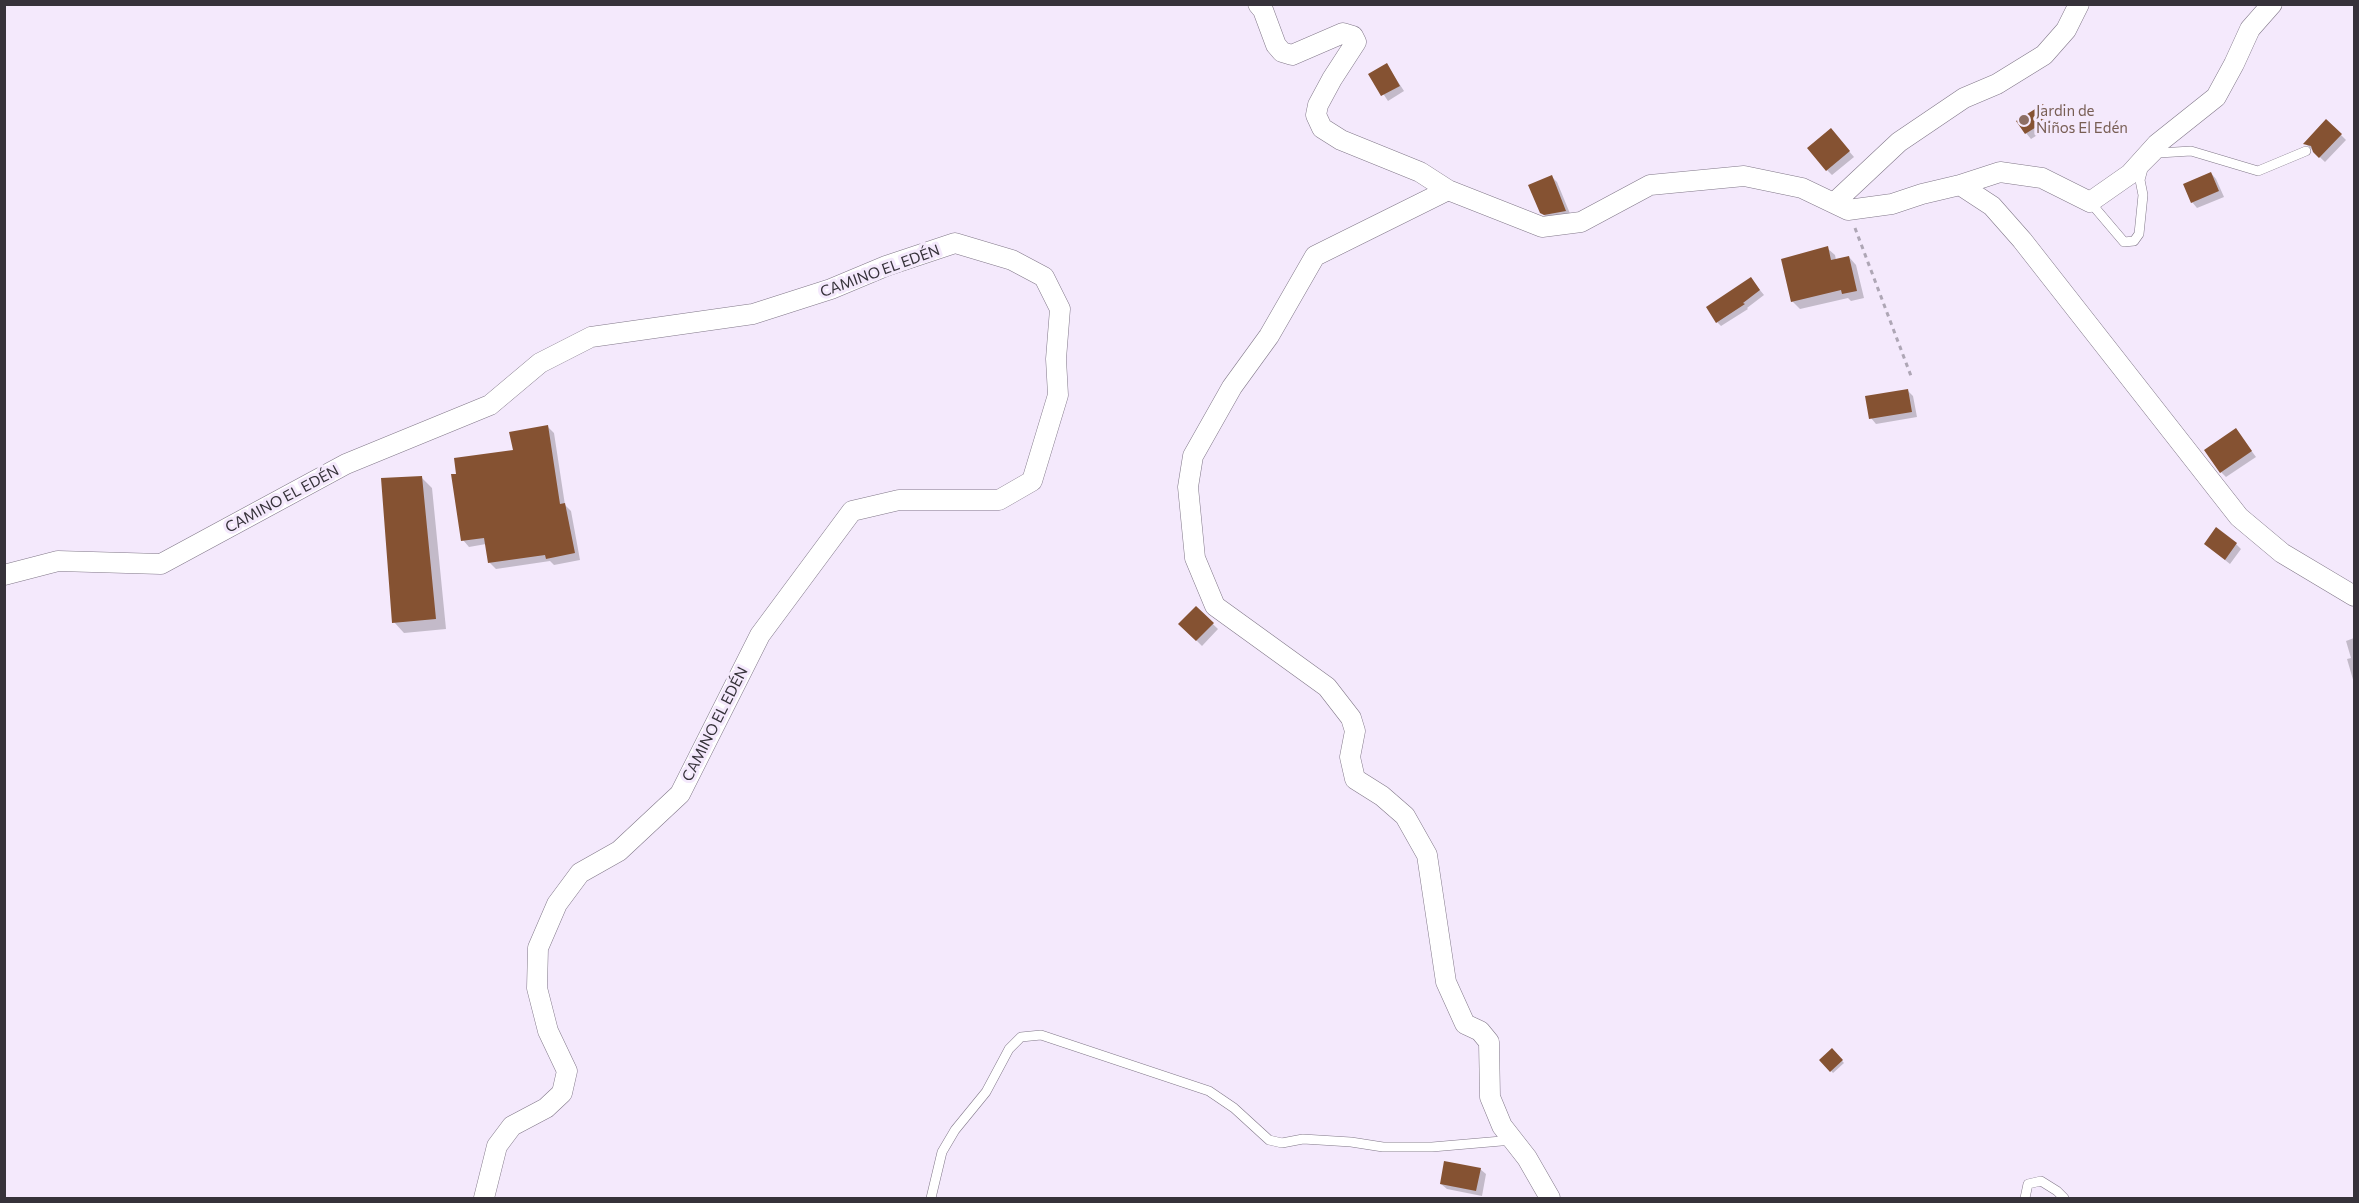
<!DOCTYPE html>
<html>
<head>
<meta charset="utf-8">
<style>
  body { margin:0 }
  #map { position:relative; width:2359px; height:1203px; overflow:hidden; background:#f4e9fc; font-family:Commissioner,sans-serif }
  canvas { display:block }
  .frame { position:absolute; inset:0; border:6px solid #36323a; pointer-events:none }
</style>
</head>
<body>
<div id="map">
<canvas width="2359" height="1203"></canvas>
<div class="frame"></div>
</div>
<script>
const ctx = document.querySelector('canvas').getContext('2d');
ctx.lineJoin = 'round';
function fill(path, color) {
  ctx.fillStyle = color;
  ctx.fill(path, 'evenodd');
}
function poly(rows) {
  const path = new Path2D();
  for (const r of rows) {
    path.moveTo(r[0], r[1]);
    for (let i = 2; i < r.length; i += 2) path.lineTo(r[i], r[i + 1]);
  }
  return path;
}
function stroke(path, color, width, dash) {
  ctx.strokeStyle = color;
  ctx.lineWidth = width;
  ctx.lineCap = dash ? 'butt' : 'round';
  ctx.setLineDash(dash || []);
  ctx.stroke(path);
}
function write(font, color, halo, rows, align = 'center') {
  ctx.font = font + ' Commissioner,sans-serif';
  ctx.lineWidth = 6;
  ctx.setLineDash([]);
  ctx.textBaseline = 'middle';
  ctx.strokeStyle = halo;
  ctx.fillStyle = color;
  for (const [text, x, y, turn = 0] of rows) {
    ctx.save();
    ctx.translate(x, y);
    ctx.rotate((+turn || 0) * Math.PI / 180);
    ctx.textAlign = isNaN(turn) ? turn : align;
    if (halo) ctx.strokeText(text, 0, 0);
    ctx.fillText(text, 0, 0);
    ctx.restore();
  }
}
fill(poly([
  [1387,65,1404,91,1388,101,1370,74],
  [2042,106,2055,124,2031,139,2026,133],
  [2327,121,2346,140,2325,162,2306,144],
  [1836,136,1854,157,1832,175,1827,170],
  [2211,173,2216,179,2224,197,2197,208,2192,202],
  [1552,177,1557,182,1571,216,1547,218,1541,212],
  [1827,248,1835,255,1836,260,1849,257,1856,265,1864,298,1851,301,1848,298,1800,309,1792,301],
  [1755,284,1764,295,1747,308,1748,309,1721,326,1717,322],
  [1908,391,1913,396,1917,417,1876,424,1871,418],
  [547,426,554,433,565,505,571,511,580,560,554,565,550,561,496,569,489,562,486,544,469,547,463,540,515,451],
  [2236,430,2256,457,2226,477,2221,472],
  [422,478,432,488,446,629,404,633,394,622],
  [2236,544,2241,549,2230,564,2211,549],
  [1196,608,1218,629,1202,646,1180,624],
  [2354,638,2354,683,2347,659,2351,658,2346,641],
  [1832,1050,1844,1063,1833,1073,1821,1060],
  [1480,1169,1486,1174,1482,1196,1447,1189,1441,1184]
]), '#0003');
fill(poly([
  [1387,63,1400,86,1381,96,1368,74],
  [2043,104,2051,118,2025,134,2016,121],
  [2326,119,2342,134,2319,158,2313,152,2311,146,2303,144],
  [1831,128,1850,151,1826,171,1807,148],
  [2211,172,2219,191,2191,203,2183,184],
  [1552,175,1566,211,1544,215,1540,213,1528,185],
  [1828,246,1831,260,1849,256,1857,291,1842,294,1841,290,1791,302,1781,259],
  [1751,277,1760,290,1743,303,1745,304,1716,323,1706,307],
  [1908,389,1912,412,1869,419,1865,396],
  [548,425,560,504,565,503,575,553,546,559,545,555,488,563,484,538,461,541,451,474,456,474,454,458,513,450,509,432],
  [2236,428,2252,451,2220,473,2204,450],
  [422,476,436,619,392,623,381,478],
  [2216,527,2237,543,2225,560,2204,544],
  [1196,606,1214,623,1196,641,1178,624],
  [1832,1048,1843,1060,1830,1072,1819,1060],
  [1444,1161,1481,1168,1476,1191,1440,1184]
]), '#855232');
const lane = poly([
  [2090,202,2124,242,2134,241,2139,234,2143,195,2140,180,2143,169,2159,153,2191,151,2258,171,2306,151],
  [931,1198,942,1152,955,1130,986,1092,1009,1049,1021,1037,1041,1035,1209,1091,1234,1108,1269,1140,1282,1143,1303,1139,1351,1142,1383,1147,1432,1147,1513,1140],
  [2025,1198,2028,1184,2041,1181,2057,1191,2064,1198]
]);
const street = poly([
  [1258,4,1263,10,1276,45,1282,52,1292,55,1343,33,1353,36,1356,42,1332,79,1318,105,1316,115,1322,128,1341,140,1420,172,1448,190],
  [1960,185,2000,172,2042,178,2090,202,2130,174,2157,144,2216,97,2234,64,2250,29,2272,4],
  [1834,203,1899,142,1964,98,1997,84,2044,55,2066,30,2079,4],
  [4,575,58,561,161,564,346,464,490,405,540,363,591,337,753,314,831,289,886,266,955,243,1012,260,1044,277,1060,309,1056,359,1058,395,1032,481,999,500,899,500,852,511,760,635,680,794,619,851,580,873,557,904,538,948,537,988,548,1031,567,1071,562,1093,546,1108,512,1126,497,1146,484,1198],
  [1550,1198,1527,1158,1502,1126,1490,1097,1489,1042,1480,1031,1465,1024,1446,982,1427,855,1405,816,1382,796,1355,779,1350,757,1355,731,1351,718,1327,687,1215,606,1195,558,1188,487,1193,456,1232,387,1269,336,1315,256,1448,190,1542,227,1581,222,1650,185,1744,176,1802,188,1848,210,1892,204,1922,194,1960,185,1992,206,2022,240,2239,517,2282,553,2354,596]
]);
stroke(lane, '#807788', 10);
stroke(street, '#807788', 21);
stroke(poly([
  [1855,228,1911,376]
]), '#aea6b5', 3, [4.5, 4.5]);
stroke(lane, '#fff', 9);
stroke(street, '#fff', 20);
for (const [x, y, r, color] of [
  [2024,120,6,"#8d6e63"]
]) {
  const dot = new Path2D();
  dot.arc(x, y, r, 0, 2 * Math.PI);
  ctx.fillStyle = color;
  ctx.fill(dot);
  stroke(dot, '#f4e9fc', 2);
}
write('15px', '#785e54', '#f4e9fc', [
  ["Jardin de",2036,111],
  ["Niños El Edén",2036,128]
], 'left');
write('15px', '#36323a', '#f4e9fc', [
  ["CAMINO EL EDÉN",880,271,-20],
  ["CAMINO EL EDÉN",282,499,-28],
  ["CAMINO EL EDÉN",715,724,-63]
]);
</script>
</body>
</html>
